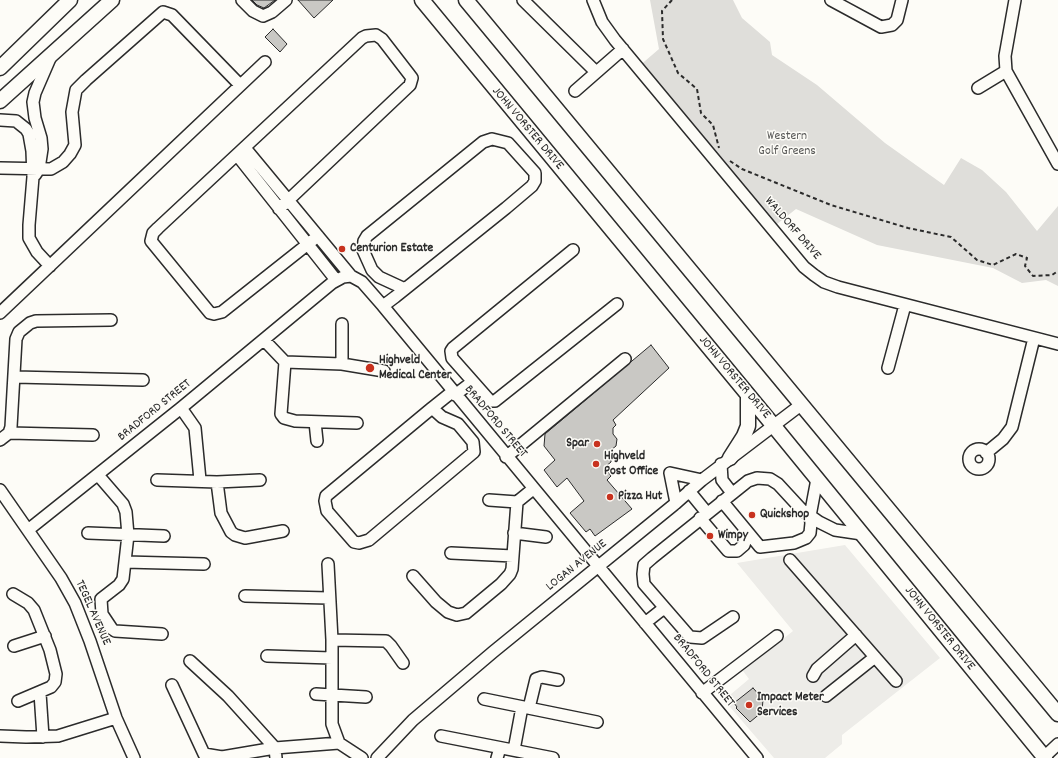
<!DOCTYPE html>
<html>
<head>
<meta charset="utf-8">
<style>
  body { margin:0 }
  canvas { display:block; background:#fdfcf7 }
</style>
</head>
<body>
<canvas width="1058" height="758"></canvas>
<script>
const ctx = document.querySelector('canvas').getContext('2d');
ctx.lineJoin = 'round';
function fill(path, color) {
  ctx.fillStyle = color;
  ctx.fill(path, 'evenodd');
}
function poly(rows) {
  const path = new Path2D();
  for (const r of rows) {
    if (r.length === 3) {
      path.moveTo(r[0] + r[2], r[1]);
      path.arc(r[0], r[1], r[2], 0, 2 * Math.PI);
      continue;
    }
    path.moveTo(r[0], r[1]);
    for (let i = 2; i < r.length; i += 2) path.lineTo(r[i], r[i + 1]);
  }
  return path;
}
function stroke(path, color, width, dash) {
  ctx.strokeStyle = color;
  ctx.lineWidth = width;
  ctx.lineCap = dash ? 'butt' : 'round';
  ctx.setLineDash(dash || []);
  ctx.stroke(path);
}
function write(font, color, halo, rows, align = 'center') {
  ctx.font = font + ' Dekko,sans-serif';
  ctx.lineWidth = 3;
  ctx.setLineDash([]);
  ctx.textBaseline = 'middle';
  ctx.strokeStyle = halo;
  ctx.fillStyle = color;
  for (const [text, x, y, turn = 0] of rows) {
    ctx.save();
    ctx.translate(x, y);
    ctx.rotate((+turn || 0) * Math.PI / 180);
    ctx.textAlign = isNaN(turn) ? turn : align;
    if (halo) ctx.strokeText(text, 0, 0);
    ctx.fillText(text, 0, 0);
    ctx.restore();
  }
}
fill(poly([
  [845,545,940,658,842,735,842,744,825,758,774,758,724,700,749,679,743,671,793,631,737,563]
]), '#edece8');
fill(poly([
  [650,0,733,0,742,18,770,42,772,55,817,85,885,143,944,185,961,158,982,170,1006,192,1037,231,1058,206,1058,286,1046,280,1022,283,993,268,877,245,796,209,772,228,638,67,659,49]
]), '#dfdeda');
const building = poly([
  [252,0,275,0,264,8,257,5,252,0],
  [298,0,333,0,314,18,298,0],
  [273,29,287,44,280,52,265,37,273,29],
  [651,345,669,368,613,420,616,425,613,428,613,434,617,439,616,446,611,450,611,462,605,467,611,476,607,480,632,509,595,536,590,529,586,532,570,513,584,501,567,478,557,487,544,470,555,460,544,446,545,434,651,345],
  [753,688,763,699,762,712,750,722,736,708,737,707,734,703,753,688]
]);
fill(building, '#c9c8c4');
stroke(building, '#2b2b2b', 1);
const minor = poly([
  [242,0,253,11,263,16,272,12,286,0],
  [523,0,596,72],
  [593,0,602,22,615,40,804,267,814,275,824,282,838,287,1058,344],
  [831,0,881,27,892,25,897,20,902,0],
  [1015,0,1005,56,1006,71,1058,164],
  [978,88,1006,71],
  [575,91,623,49],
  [0,120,16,121,26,129,29,134,32,151,33,177,29,225,29,238,37,252,50,266],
  [245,148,351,276],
  [237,155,336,280],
  [0,168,51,169,63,162,70,154,75,145,72,112,76,90,86,80,163,12,172,15,240,85],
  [35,175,39,169,42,149,41,138,35,118,33,102,35,93,51,56],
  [279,209,410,85,412,78,409,74,382,39,376,35,366,36,362,38,158,228,153,233,151,241,210,313,214,314,222,312,318,236],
  [573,250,453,348,451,351,452,358,490,401,495,401,617,304],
  [383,306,395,297,405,289,506,208,532,186,535,181,535,173,508,143,492,139,483,142,367,236,364,241,363,250,372,270,379,277,405,289],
  [0,313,265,62],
  [264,340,285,362],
  [342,364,342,324],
  [888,368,905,305],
  [15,377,143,380],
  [455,395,472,382],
  [181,408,195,428,200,480],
  [432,408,442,417,458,424,473,442,474,452,369,540,359,543,354,542,327,511,325,501,326,496,432,408],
  [432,408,452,392],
  [315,422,317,441],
  [357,423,295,421,284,418,281,414,285,362,342,364,384,371],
  [9,433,93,435],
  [0,440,9,433,11,427,16,339,19,332,30,323,36,321,111,320],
  [979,459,10],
  [986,453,1003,439,1012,427,1034,338],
  [506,457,625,359],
  [721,464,722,480,732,493],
  [98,475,123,504,126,512,128,535,123,579,119,585,101,599,102,614,112,629,115,631,162,634],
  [157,480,217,482,260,480],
  [217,482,221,513,231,532,235,535,245,538,283,531],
  [0,490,61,578,75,603,90,641,116,718,134,758],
  [689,491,707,513],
  [489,500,517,502],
  [722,501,760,547,794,543,806,538,810,533,811,523,810,516,817,479],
  [676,503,670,473,702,480],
  [700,518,728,551,737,551,744,545,746,539,744,530],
  [28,530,181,408,332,283,343,277,351,276,362,282,383,306,757,758],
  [88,533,164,536],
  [514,533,546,537],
  [451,553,513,556],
  [790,560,896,681],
  [125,562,204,564],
  [328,564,332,640,332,724,339,743,362,758],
  [413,576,436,602,448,612,457,615,466,613,501,584,510,574,512,569,517,502,533,489],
  [13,594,28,603,34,610,50,650,56,674,55,682,51,687,18,701],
  [245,596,329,598],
  [733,617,702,638,690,637,644,584,643,574,644,565,652,558,748,481,757,478,770,479,778,484,802,510,819,522,835,530,862,534],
  [645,623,664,608],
  [332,640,386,641,391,646,403,663],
  [14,646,45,636],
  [267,656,332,658],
  [190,661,228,696,275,748,276,758],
  [813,676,817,669,856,635],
  [172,685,204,754,222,757,275,748,339,743],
  [40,693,43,737],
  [702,693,777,636],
  [316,694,366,697],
  [826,696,875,657],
  [484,699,597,722],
  [529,708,536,679,542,677,558,680],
  [0,736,26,737,58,736,116,718],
  [441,736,553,758],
  [514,750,522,707],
  [377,758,413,720,493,652,676,503,702,480,802,404],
  [497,758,500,748],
  [1043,758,1058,744]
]);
const major = poly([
  [422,0,773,425,1045,758],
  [466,0,1058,714],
  [0,68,70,0],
  [0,101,112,0],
  [730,458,744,436,748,426,748,396]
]);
stroke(minor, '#2b2b2b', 14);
stroke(major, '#2b2b2b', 17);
stroke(poly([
  [672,0,662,11,663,39,678,73,697,89,701,113,713,125,719,148],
  [730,161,742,169,831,205,908,228,951,237,977,260,993,265,1016,254,1027,258,1025,266,1033,276,1052,275,1058,271]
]), '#2b2b2b', 2, [4, 3]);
stroke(minor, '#fdfcf7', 11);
stroke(major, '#fdfcf7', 14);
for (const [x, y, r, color] of [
  [342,249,4,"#c8321e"],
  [370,368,5,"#c8321e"],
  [597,444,4,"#c8321e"],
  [596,464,4,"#c8321e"],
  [610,497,4,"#c8321e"],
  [752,515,4,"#c8321e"],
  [710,536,4,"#c8321e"],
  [749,705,4,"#c8321e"]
]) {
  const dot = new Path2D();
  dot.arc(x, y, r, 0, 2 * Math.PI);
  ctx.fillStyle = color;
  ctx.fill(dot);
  stroke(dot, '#fdfcf7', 1.5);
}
write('13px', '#2b2b2b', '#fdfcf7', [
  ["JOHN VORSTER DRIVE",527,129,50],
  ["WALDORF DRIVE",792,229,49],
  ["JOHN VORSTER DRIVE",734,378,50],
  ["BRADFORD STREET",155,411,-39],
  ["BRADFORD STREET",495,422,50],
  ["LOGAN AVENUE",577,566,-39],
  ["TEGEL AVENUE",92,613,66],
  ["JOHN VORSTER DRIVE",939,629,51],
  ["BRADFORD STREET",703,671,51]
]);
write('13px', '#585857', '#fdfcf7', [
  ["Western",787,137],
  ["Golf Greens",787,152]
]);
write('bold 13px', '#2b2b2b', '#fdfcf7', [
  ["Centurion Estate",350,249],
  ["Highveld",379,361],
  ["Medical Center",379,376],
  ["Spar",589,444,"right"],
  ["Highveld",604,457],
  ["Post Office",604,472],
  ["Pizza Hut",618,497],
  ["Quickshop",760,515],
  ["Wimpy",718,536],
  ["Impact Meter",757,698],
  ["Services",757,713]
], 'left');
</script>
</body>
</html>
